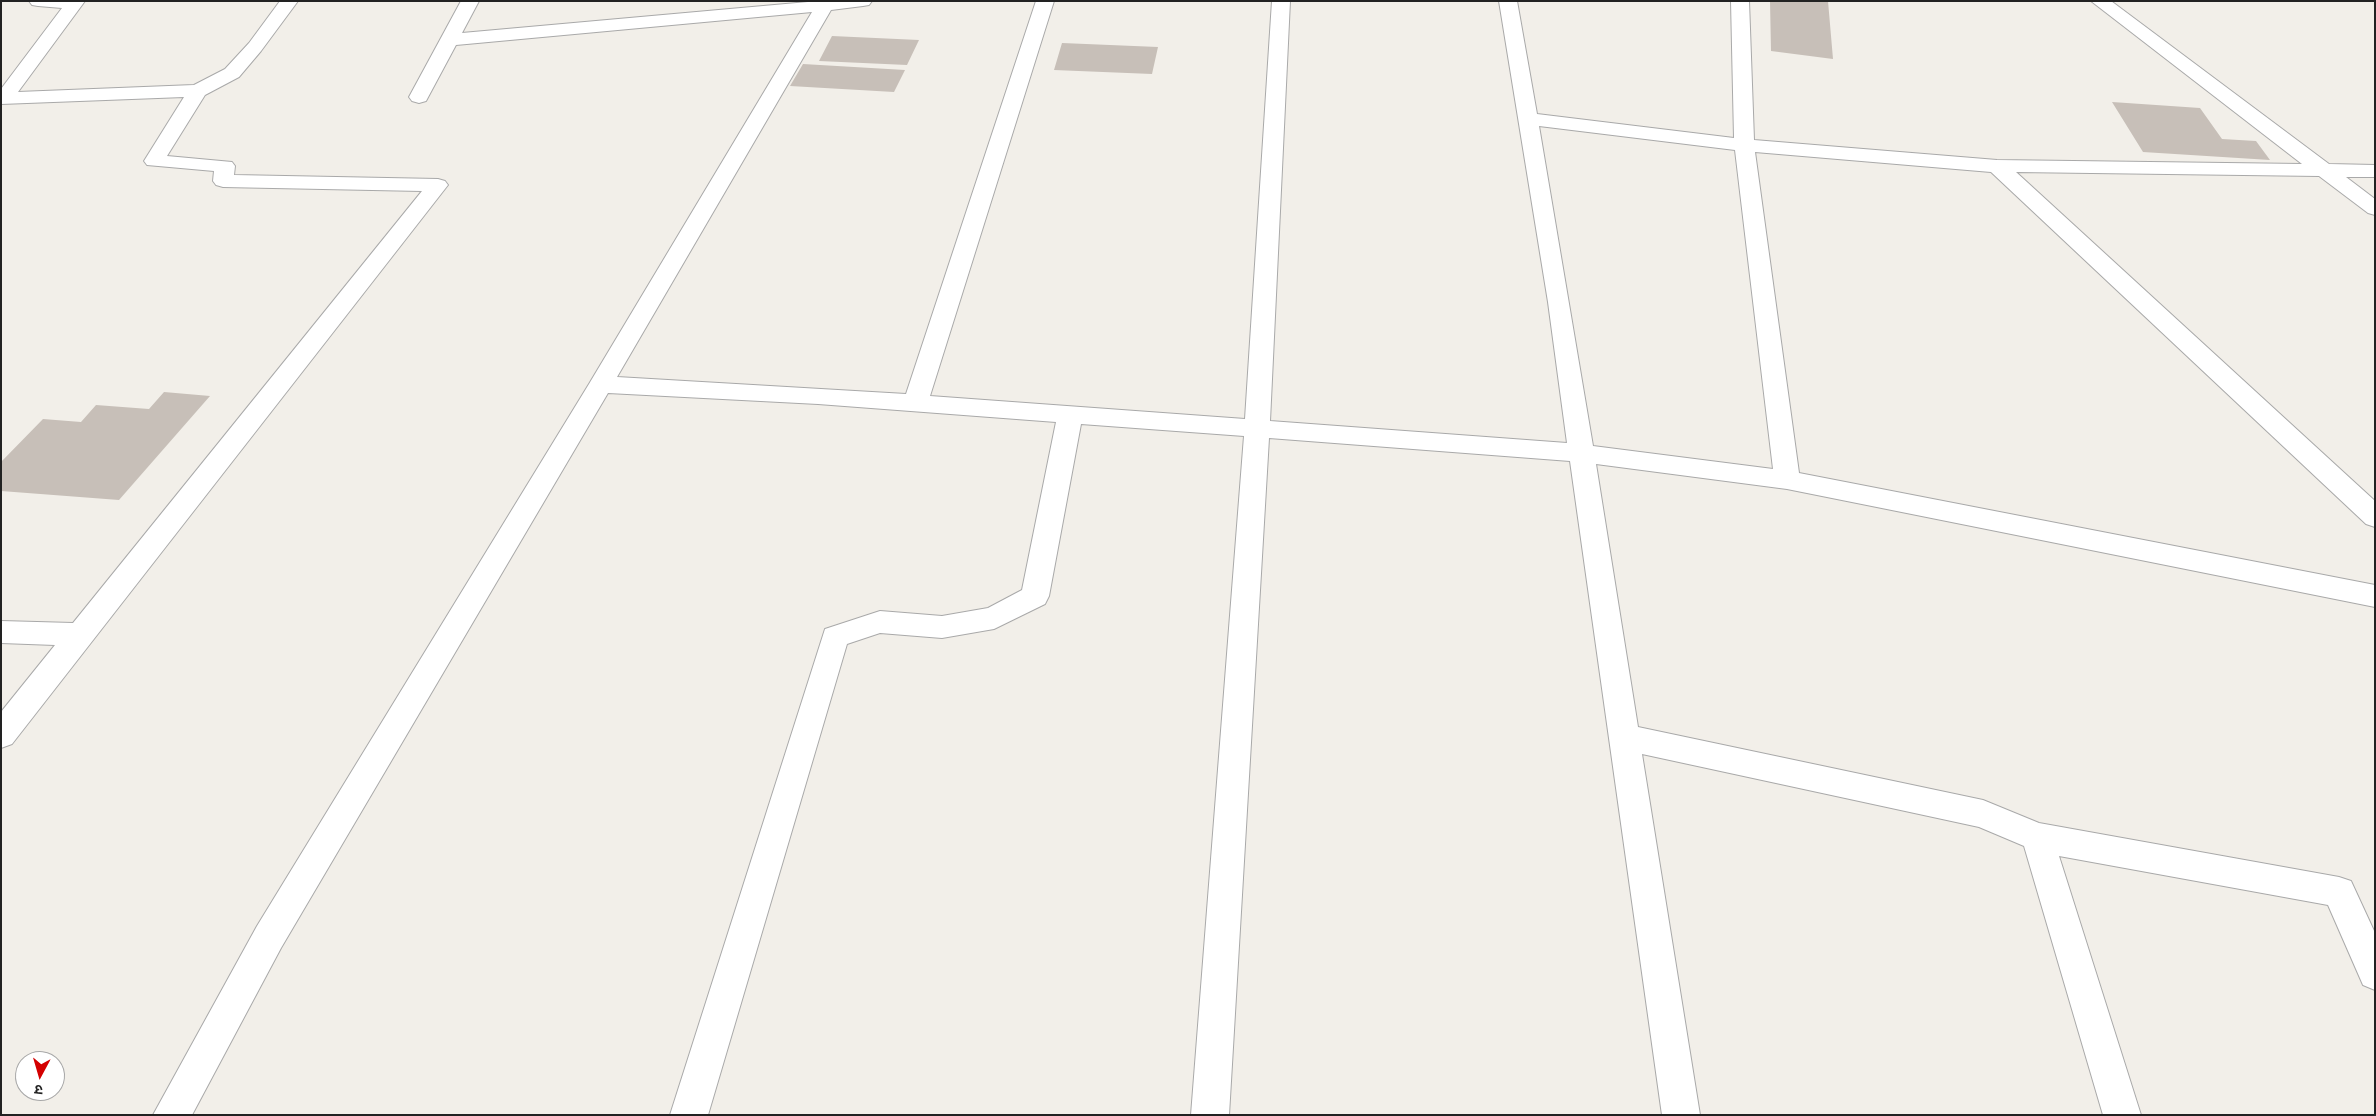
<!DOCTYPE html>
<html>
<head>
<meta charset="utf-8">
<style>
  body { margin:0 }
  #map { position:relative; width:2376px; height:1116px; overflow:hidden; background:#f2efe9; font-family:Barlow,"Noto Sans Devanagari",sans-serif }
  canvas { display:block }
  .frame { position:absolute; inset:0; border:2px solid #222; pointer-events:none }
  .north { position:absolute; left:15px; top:1051px; width:50px; height:50px; box-sizing:border-box; background:#fff; border:1px solid #a7a7a7; border-radius:50%; rotate:186deg; font-size:14px; font-weight:700; line-height:20px; text-align:center; color:#222 }
  .north::after { content:''; display:block; margin:auto; width:18px; height:22px; background:#d40000; clip-path:polygon(50% 0,100% 100%,50% 72%,0 100%) }
</style>
</head>
<body>
<div id="map">
<canvas width="2376" height="1116"></canvas>
<div class="frame"></div>
<div class="north">उ</div>
</div>
<script>
const ctx = document.querySelector('canvas').getContext('2d');
ctx.lineJoin = 'round';
function fill(path, color) {
  ctx.fillStyle = color;
  ctx.fill(path, 'evenodd');
}
function poly(rows) {
  const path = new Path2D();
  for (const r of rows) {
    path.moveTo(r[0], r[1]);
    for (let i = 2; i < r.length; i += 2) path.lineTo(r[i], r[i + 1]);
  }
  return path;
}
function stroke(path, color, width, dash) {
  ctx.strokeStyle = color;
  ctx.lineWidth = width;
  ctx.lineCap = dash ? 'butt' : 'round';
  ctx.setLineDash(dash || []);
  ctx.stroke(path);
}
fill(poly([
  [1770,1,1828,1,1833,59,1771,51],
  [832,36,919,40,907,65,819,61],
  [1062,43,1158,47,1152,74,1054,70],
  [803,64,905,70,894,92,790,86],
  [2112,102,2200,108,2222,139,2256,141,2270,160,2143,152],
  [164,392,210,396,119,500,1,491,1,462,43,419,81,422,96,405,149,409]
]), '#c7bfb8');
const minor = poly([
  [29,1,85,1,18,92,194,85,225,69,249,43,280,1,298,1,261,51,239,77,205,95,167,156,232,162,235,166,234,175,438,179,445,181,448,185,12,744,1,748,1,712,55,645,1,643,1,621,73,623,422,191,223,187,216,185,213,181,214,171,147,165,144,161,184,97,1,104,1,89,62,8,38,6,32,5,29,1],
  [461,1,479,1,462,33,819,1,872,1,869,5,863,6,831,10,617,377,906,394,1036,1,1054,1,930,396,1245,419,1272,1,1290,1,1270,421,1567,443,1548,302,1499,1,1517,1,1537,114,1734,138,1731,1,1749,1,1754,140,1997,160,2302,164,2091,1,2111,1,2329,164,2375,165,2375,177,2346,177,2375,199,2375,215,2368,213,2319,176,2016,172,2375,501,2375,527,2366,524,1991,172,1755,152,1799,473,2375,585,2375,607,1787,489,1596,464,1638,727,1983,800,2039,823,2339,877,2351,881,2375,933,2375,990,2363,985,2328,905,2059,856,2141,1115,2103,1115,2024,846,1979,827,1642,754,1700,1115,1662,1115,1570,461,1269,438,1229,1115,1191,1115,1244,436,1081,424,1049,596,1045,604,994,629,942,638,880,633,847,644,708,1115,670,1115,825,629,880,611,942,616,988,608,1022,590,1056,422,818,404,608,393,281,948,192,1115,153,1115,257,926,589,384,812,12,456,45,426,101,419,103,412,101,409,97,461,1],
  [1539,126,1735,150,1773,469,1593,446,1539,126]
]);
stroke(minor, '#a9a9a9', 2);
fill(minor, '#fff');
</script>
</body>
</html>
